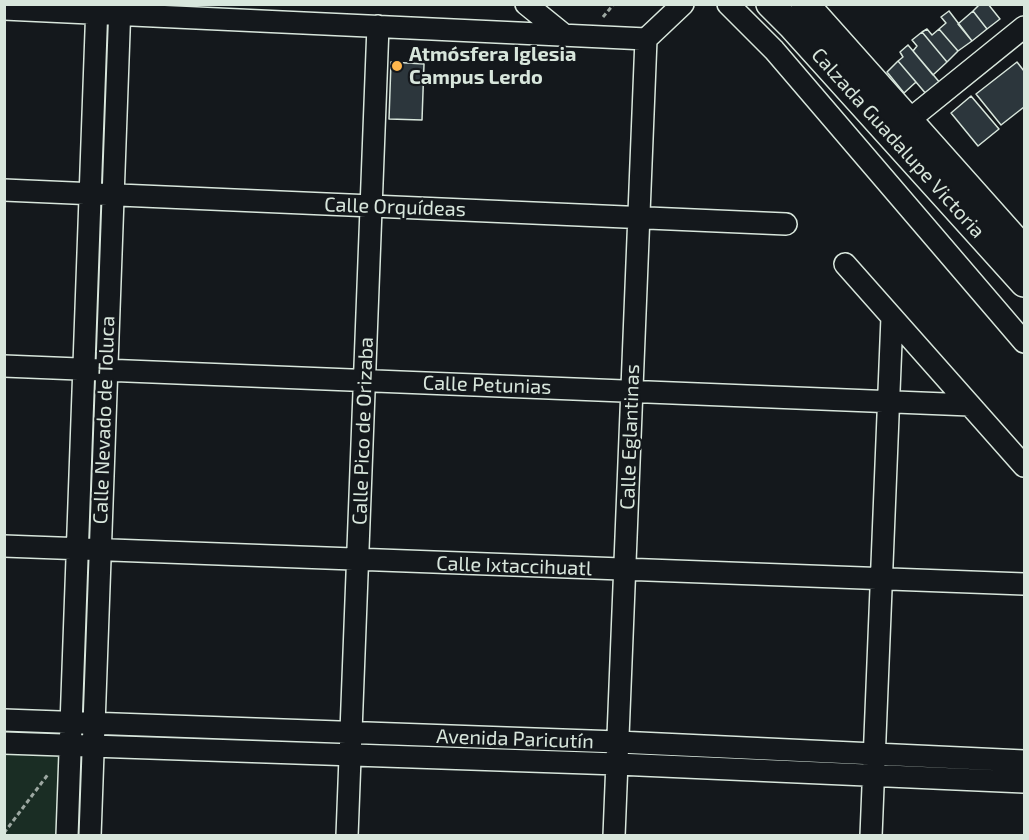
<!DOCTYPE html>
<html>
<head>
<meta charset="utf-8">
<style>
  body { margin:0 }
  #map { position:relative; width:1029px; height:840px; overflow:hidden; background:#14181c; font-family:"Exo 2",sans-serif }
  canvas { display:block }
  .frame { position:absolute; inset:0; border:6px solid #d8e6dc; pointer-events:none }
</style>
</head>
<body>
<div id="map">
<canvas width="1029" height="840"></canvas>
<div class="frame"></div>
</div>
<script>
const ctx = document.querySelector('canvas').getContext('2d');
ctx.lineJoin = 'round';
function fill(path, color) {
  ctx.fillStyle = color;
  ctx.fill(path, 'evenodd');
}
function poly(rows) {
  const path = new Path2D();
  for (const r of rows) {
    path.moveTo(r[0], r[1]);
    for (let i = 2; i < r.length; i += 2) path.lineTo(r[i], r[i + 1]);
  }
  return path;
}
function stroke(path, color, width, dash) {
  ctx.strokeStyle = color;
  ctx.lineWidth = width;
  ctx.lineCap = dash ? 'butt' : 'round';
  ctx.setLineDash(dash || []);
  ctx.stroke(path);
}
function write(font, color, halo, rows, align = 'center') {
  ctx.font = font + ' "Exo 2",sans-serif';
  ctx.lineWidth = 4.5;
  ctx.setLineDash([]);
  ctx.textBaseline = 'middle';
  ctx.strokeStyle = halo;
  ctx.fillStyle = color;
  for (const [text, x, y, turn = 0] of rows) {
    ctx.save();
    ctx.translate(x, y);
    ctx.rotate((+turn || 0) * Math.PI / 180);
    ctx.textAlign = isNaN(turn) ? turn : align;
    if (halo) ctx.strokeText(text, 0, 0);
    ctx.fillText(text, 0, 0);
    ctx.restore();
  }
}
const green = poly([
  [5,751,66,753,63,835,5,836,5,751]
]);
fill(green, '#1a2d24');
stroke(green, '#939e99', 1.5);
const building = poly([
  [980,4,988,4,1000,19,987,29,973,11,980,4],
  [949,11,972,41,958,51,939,29,946,23,941,17,949,11],
  [973,11,987,29,972,41,958,24,973,11],
  [927,29,932,35,939,29,958,51,947,62,922,32,927,29],
  [922,32,947,62,933,75,913,51,917,46,912,40,922,32],
  [908,45,941,84,927,95,898,61,903,57,900,52,908,45],
  [898,61,916,82,904,93,887,72,898,61],
  [391,62,424,64,422,120,389,119,391,62],
  [1017,62,1024,71,1024,107,1001,125,976,94,1017,62],
  [971,96,999,129,978,146,951,113,971,96]
]);
fill(building, '#2c363c');
stroke(building, '#d8e6dc', 1.5);
const minor = poly([
  [526,4,563,34],
  [728,4,774,50,1024,342],
  [4,9,646,39,683,4],
  [909,120,1024,27],
  [4,190,786,224],
  [845,264,1024,466],
  [4,366,970,405],
  [4,546,1024,584],
  [4,720,618,742,1024,761],
  [4,743,617,764,1024,782],
  [67,836,97,4],
  [90,836,120,4],
  [347,836,378,26],
  [614,836,646,39],
  [871,836,892,317]
]);
const major = poly([
  [770,4,792,26,1024,283],
  [805,4,1024,250]
]);
stroke(minor, '#d8e6dc', 24);
stroke(major, '#d8e6dc', 30);
stroke(poly([
  [603,17,614,4],
  [4,833,49,773]
]), '#9da8a2', 3, [4.5, 3]);
stroke(minor, '#14181c', 21);
stroke(major, '#14181c', 27);
for (const [x, y, r, color] of [
  [397,66,6,"#ffb74d"]
]) {
  const dot = new Path2D();
  dot.arc(x, y, r, 0, 2 * Math.PI);
  ctx.fillStyle = color;
  ctx.fill(dot);
  stroke(dot, '#14181c', 2);
}
write('bold 20px', '#d8e6dc', '#14181c', [
  ["Atmósfera Iglesia",409,54],
  ["Campus Lerdo",409,77]
], 'left');
write('20px', '#d8e6dc', '#14181c', [
  ["Calzada Guadalupe Victoria",898,143,48],
  ["Calle Orquídeas",395,207,2],
  ["Calle Petunias",487,385,2],
  ["Calle Nevado de Toluca",104,420,-88],
  ["Calle Pico de Orizaba",363,431,-88],
  ["Calle Eglantinas",630,437,-88],
  ["Calle Ixtaccihuatl",514,566,2],
  ["Avenida Paricutín",515,739,2]
]);
</script>
</body>
</html>
